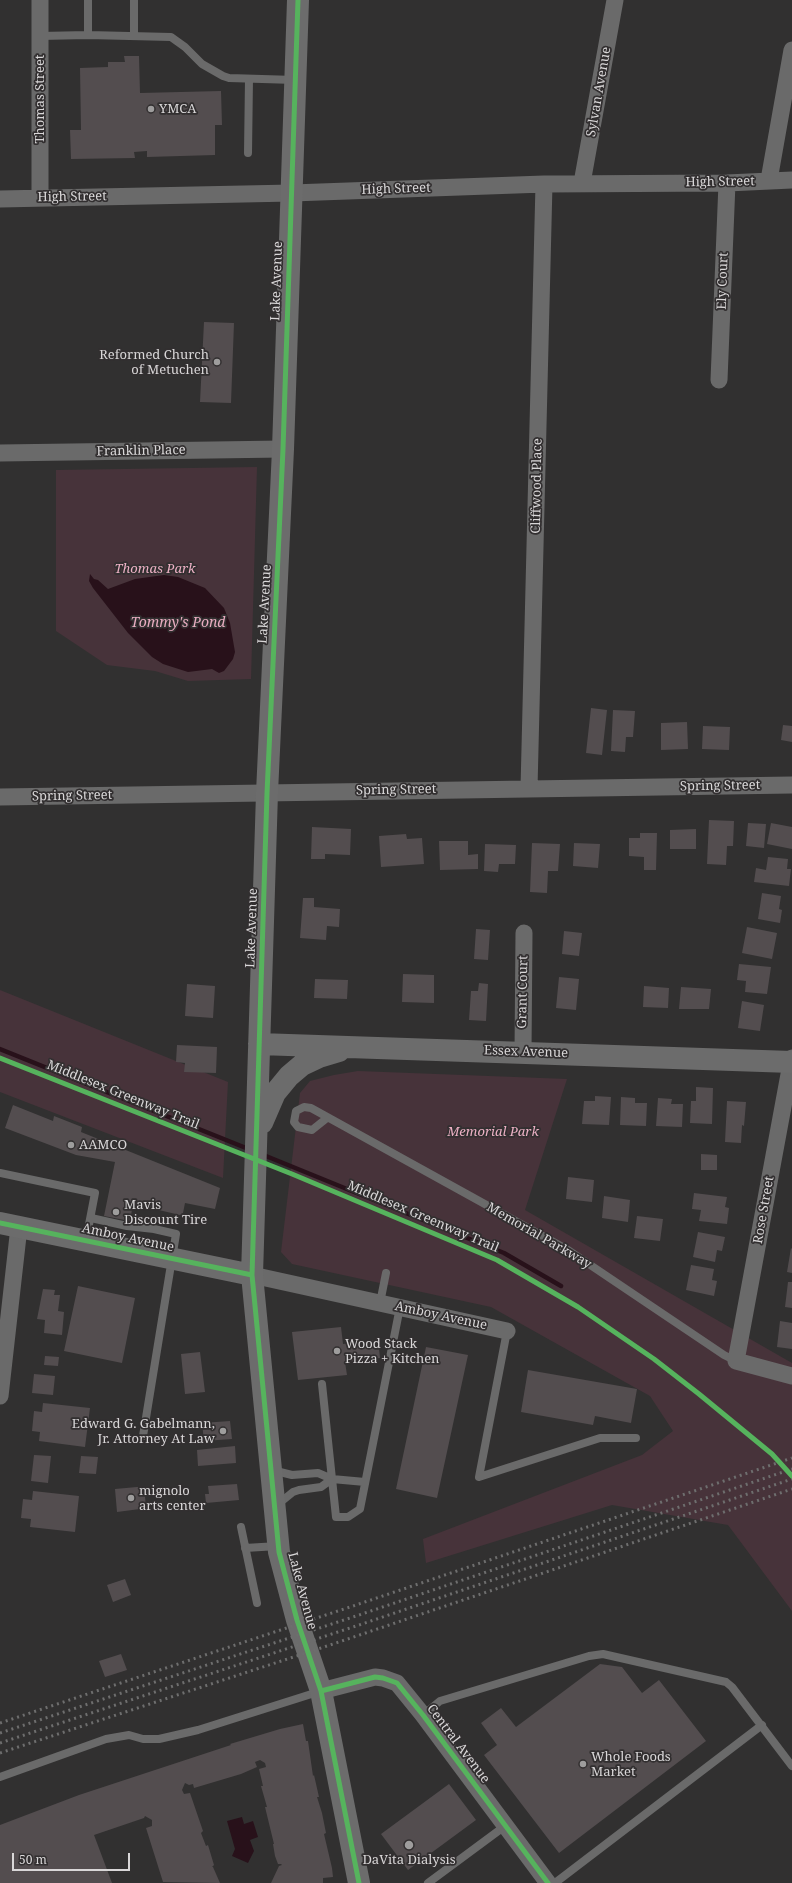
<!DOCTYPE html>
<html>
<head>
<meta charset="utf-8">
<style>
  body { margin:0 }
  #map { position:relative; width:792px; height:1883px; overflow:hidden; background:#313030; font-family:"Noto Serif",serif }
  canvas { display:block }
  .scale { position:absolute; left:12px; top:1853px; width:118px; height:18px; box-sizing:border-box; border:2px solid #d9d7d8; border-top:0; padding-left:5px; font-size:12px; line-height:14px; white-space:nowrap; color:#d9d7d8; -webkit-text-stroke:3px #322f30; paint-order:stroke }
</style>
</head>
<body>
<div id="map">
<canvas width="792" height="1883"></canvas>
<div class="scale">50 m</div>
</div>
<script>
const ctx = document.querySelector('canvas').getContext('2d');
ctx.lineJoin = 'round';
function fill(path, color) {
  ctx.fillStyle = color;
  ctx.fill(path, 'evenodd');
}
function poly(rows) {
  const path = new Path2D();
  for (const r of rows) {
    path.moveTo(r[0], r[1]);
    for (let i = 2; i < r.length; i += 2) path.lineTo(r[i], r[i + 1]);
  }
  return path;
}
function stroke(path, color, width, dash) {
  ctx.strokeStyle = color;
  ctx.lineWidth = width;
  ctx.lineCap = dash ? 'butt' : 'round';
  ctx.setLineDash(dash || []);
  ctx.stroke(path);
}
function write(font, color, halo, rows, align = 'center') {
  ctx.font = font + ' "Noto Serif",serif';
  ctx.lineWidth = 3.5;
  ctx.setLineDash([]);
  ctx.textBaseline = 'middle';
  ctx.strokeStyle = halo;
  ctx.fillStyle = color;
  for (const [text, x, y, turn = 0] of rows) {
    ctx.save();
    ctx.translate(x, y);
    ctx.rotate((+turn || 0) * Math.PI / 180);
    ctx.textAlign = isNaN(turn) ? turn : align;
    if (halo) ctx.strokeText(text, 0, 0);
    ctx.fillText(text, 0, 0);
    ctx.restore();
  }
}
fill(poly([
  [257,467,251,679,188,681,155,671,107,665,56,631,56,470],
  [0,990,228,1082,223,1178,0,1092],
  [358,1071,567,1079,525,1210,792,1363,792,1611,728,1525,612,1505,426,1563,423,1539,642,1455,673,1431,650,1396,491,1307,292,1264,281,1252,300,1093,310,1081,334,1075]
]), '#47333a');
fill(poly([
  [90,574,94,579,98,580,108,589,135,579,164,575,178,577,205,588,224,608,230,623,235,652,233,659,224,671,219,673,212,669,188,672,163,664,152,657,128,633,93,588,89,581],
  [242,1817,244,1824,253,1821,258,1837,250,1840,254,1851,248,1863,232,1856,235,1849,227,1821]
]), '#28111a');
stroke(poly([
  [0,1049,251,1150],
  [261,1154,504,1253,561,1286]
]), '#28111a', 4.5);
fill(poly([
  [124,56,139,56,140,93,221,91,222,125,215,125,215,155,147,157,147,151,134,152,135,158,71,159,70,130,81,130,80,68,108,67,108,62,125,62],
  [204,322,234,323,231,403,200,402],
  [591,708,607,710,602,755,586,753],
  [613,710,635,711,633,737,626,737,625,752,611,751],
  [687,722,688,749,661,750,661,723],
  [783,725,792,726,792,742,781,740],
  [703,726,730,727,729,750,702,749],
  [709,820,734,821,733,846,727,846,726,865,707,864],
  [748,823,766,824,764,848,746,846],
  [771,823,792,827,792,849,767,844],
  [312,827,351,829,350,855,325,854,325,859,311,859],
  [696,829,696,849,670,849,670,830],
  [640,833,657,833,656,870,644,870,644,857,629,856,629,838,640,838],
  [406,834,407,839,422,838,424,864,381,867,379,836],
  [439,841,468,841,468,855,478,854,478,869,440,870],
  [532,843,560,844,558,871,548,871,547,893,530,892],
  [574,843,600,844,598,868,573,866],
  [485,844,516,845,515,864,499,864,498,872,484,871],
  [768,857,788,859,787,869,791,869,789,886,754,882,756,868,766,870],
  [762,893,781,896,779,909,782,910,780,923,758,919],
  [303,898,314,898,314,907,340,909,339,927,327,926,326,940,300,938],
  [747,927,777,933,772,959,742,953],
  [476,929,490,930,488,960,474,959],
  [564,931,582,933,579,956,562,954],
  [739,964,771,967,767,994,745,992,746,981,737,980],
  [403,974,434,975,434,1003,402,1002],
  [559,977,579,979,576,1010,556,1008],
  [315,979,348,980,347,999,314,998],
  [479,983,488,984,486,1021,469,1020,471,991,478,991],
  [187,984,215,986,213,1018,185,1016],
  [644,986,669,988,668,1008,643,1007],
  [681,987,711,989,709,1009,679,1009],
  [742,1001,764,1005,760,1031,738,1028],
  [177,1045,217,1047,216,1073,184,1072,185,1063,176,1062],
  [696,1087,713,1088,712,1124,690,1123,691,1101,696,1101],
  [595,1096,611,1097,609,1125,582,1124,584,1101,595,1101],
  [621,1097,635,1098,635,1103,647,1103,646,1126,620,1125],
  [658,1098,672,1099,671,1104,683,1104,682,1127,656,1126],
  [727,1101,746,1102,744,1126,742,1125,741,1143,725,1142],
  [13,1105,53,1121,54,1116,82,1127,81,1132,220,1188,215,1209,185,1203,183,1213,180,1215,133,1204,130,1221,104,1216,115,1162,76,1155,5,1128],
  [701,1154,717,1155,717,1170,701,1170],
  [568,1177,594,1180,592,1202,566,1199],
  [694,1193,727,1197,725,1207,729,1208,727,1224,699,1221,701,1210,692,1209],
  [604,1196,630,1200,628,1222,602,1218],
  [637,1216,663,1219,660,1241,634,1238],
  [698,1232,725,1237,722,1251,717,1250,715,1262,693,1257],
  [791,1248,792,1249,792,1273,787,1272],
  [691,1265,714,1269,712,1280,717,1281,714,1296,686,1290],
  [788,1282,792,1282,792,1308,785,1307],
  [78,1286,135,1298,122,1363,64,1351],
  [43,1289,55,1290,54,1295,60,1295,58,1311,64,1312,62,1335,44,1333,45,1320,37,1319],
  [780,1321,792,1323,792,1349,777,1347],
  [341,1327,343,1344,378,1340,380,1358,345,1362,347,1375,298,1380,292,1332],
  [426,1347,468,1355,437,1498,396,1489],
  [200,1352,205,1392,185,1394,181,1354],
  [45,1356,59,1357,58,1366,44,1365],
  [528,1370,637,1389,631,1423,595,1416,593,1425,521,1412],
  [34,1374,55,1376,53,1395,32,1393],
  [43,1403,90,1408,85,1447,39,1441,40,1432,32,1431,34,1411,42,1412],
  [230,1421,232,1439,204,1441,202,1423],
  [235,1446,236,1463,198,1466,197,1450],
  [34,1455,51,1456,48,1483,31,1481],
  [81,1456,98,1457,96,1474,79,1473],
  [237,1484,239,1500,206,1503,205,1494,209,1494,208,1486],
  [137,1487,144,1487,146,1507,140,1507,140,1509,117,1512,115,1489],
  [33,1491,79,1496,75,1532,30,1527,31,1519,21,1518,23,1499,32,1500],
  [125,1579,131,1595,113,1602,107,1585],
  [121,1654,127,1670,105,1677,99,1661],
  [600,1664,622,1667,642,1693,659,1680,706,1741,559,1853,484,1755,497,1745,481,1723,501,1708,516,1727],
  [303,1724,306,1741,308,1741,313,1776,314,1775,319,1797,317,1797,322,1813,326,1833,324,1834,332,1868,333,1877,323,1878,323,1883,271,1883,279,1866,282,1865,281,1864,278,1864,275,1856,273,1844,274,1844,265,1807,267,1807,261,1786,263,1786,259,1769,266,1767,265,1763,260,1760,255,1762,257,1767,241,1774,194,1788,193,1784,189,1785,185,1783,182,1790,184,1794,190,1793,203,1831,201,1833,206,1846,208,1845,214,1865,212,1867,213,1867,220,1883,163,1882,146,1828,152,1826,152,1820,145,1816,144,1818,94,1835,112,1883,0,1883,0,1825,79,1795,231,1745,230,1744,280,1729],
  [449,1784,476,1820,408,1870,381,1834]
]), '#534d4f');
stroke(poly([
  [88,0,88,35],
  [134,35,134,0],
  [40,36,88,35,171,37,185,47,202,64,223,76,229,78,295,80],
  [248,153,249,79],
  [327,1118,312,1130,298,1127,294,1122,296,1111,304,1107,311,1108,568,1250,724,1355,736,1361],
  [0,1173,95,1193,86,1240],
  [91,1218,127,1226,154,1229,176,1234,143,1436],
  [380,1303,386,1273],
  [507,1331,479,1477,600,1438,636,1438],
  [322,1384,336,1517,348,1517,360,1509,400,1307],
  [272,1470,292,1475,318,1473,332,1479,365,1482],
  [277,1505,293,1492,299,1490,321,1487,332,1479],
  [241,1527,257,1603],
  [245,1548,278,1546],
  [423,1715,440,1701,589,1656,603,1654,726,1682,732,1687,792,1766],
  [0,1777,106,1739,129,1735,143,1739,159,1739,198,1730,321,1691],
  [428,1883,505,1826],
  [555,1883,762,1725]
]), '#6a6a6a', 8);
stroke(poly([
  [769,180,792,50],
  [582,183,615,0],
  [40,197,40,0],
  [0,199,292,193,544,184,727,183,792,180],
  [719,380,727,183],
  [0,453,283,449],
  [529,788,544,184],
  [0,797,792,785],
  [523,1052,524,933],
  [792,1058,736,1361,792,1376],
  [252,1275,507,1331],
  [0,1396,19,1227],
  [321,1691,375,1677,383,1678,397,1683,423,1715,548,1883]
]), '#6a6a6a', 17);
stroke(poly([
  [298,0,283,449,267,793,252,1275,279,1552,297,1620,321,1691,359,1883],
  [259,1044,792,1062],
  [262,1123,275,1093,289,1076,302,1065,319,1057,339,1051],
  [0,1223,252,1275]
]), '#6c6c6c', 22);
stroke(poly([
  [0,1723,353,1606,792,1458],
  [0,1733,356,1616,792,1469],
  [0,1743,359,1625,792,1479],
  [0,1753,324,1647,792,1489]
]), '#6e6e6e', 3, [2, 4]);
stroke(poly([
  [298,0,283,449,267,793,252,1275,279,1552,297,1620,321,1691,359,1883],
  [0,1058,292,1174,497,1260,578,1307,654,1359,699,1394,772,1454,792,1476],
  [0,1223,252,1275],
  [321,1691,375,1677,383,1678,397,1683,423,1715,548,1883]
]), '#56b35d', 5);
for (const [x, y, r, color] of [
  [151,109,4,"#9e9d9d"],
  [217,362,4,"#9e9d9d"],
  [71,1145,4,"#9e9d9d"],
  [116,1212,4,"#9e9d9d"],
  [337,1351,4,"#9e9d9d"],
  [223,1431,4,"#9e9d9d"],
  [131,1498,4,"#9e9d9d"],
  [583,1764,4,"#9e9d9d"],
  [409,1845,5,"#9e9d9d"]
]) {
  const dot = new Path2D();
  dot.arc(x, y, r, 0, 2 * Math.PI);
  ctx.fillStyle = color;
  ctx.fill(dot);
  stroke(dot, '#322f30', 1.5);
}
write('13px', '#d9d7d8', '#322f30', [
  ["Sylvan Avenue",599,92,-80],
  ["Thomas Street",40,99,-90],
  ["High Street",720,182,-1],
  ["High Street",396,189,-2],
  ["High Street",72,197,-1],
  ["Lake Avenue",277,281,-88],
  ["Ely Court",723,281,-88],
  ["Franklin Place",141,451,-1],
  ["Cliffwood Place",537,486,-89],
  ["Lake Avenue",265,604,-87],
  ["Spring Street",720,786,-1],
  ["Spring Street",396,790,-1],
  ["Spring Street",72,796,-1],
  ["Lake Avenue",252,928,-88],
  ["Grant Court",523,992,-89],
  ["Essex Avenue",526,1052,2],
  ["Middlesex Greenway Trail",123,1095,22],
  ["Rose Street",764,1210,-80],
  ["Middlesex Greenway Trail",423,1217,23],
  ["Memorial Parkway",539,1236,30],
  ["Amboy Avenue",128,1238,12],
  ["Amboy Avenue",441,1316,12],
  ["Lake Avenue",302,1591,75],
  ["Central Avenue",458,1744,53]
]);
write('13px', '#d9d7d8', '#322f30', [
  ["YMCA",159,109],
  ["Reformed Church",209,355,"right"],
  ["of Metuchen",209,370,"right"],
  ["AAMCO",79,1145],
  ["Mavis",124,1205],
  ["Discount Tire",124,1220],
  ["Wood Stack",345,1344],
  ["Pizza + Kitchen",345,1359],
  ["Edward G. Gabelmann,",215,1424,"right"],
  ["Jr. Attorney At Law",215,1439,"right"],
  ["mignolo",139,1491],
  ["arts center",139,1506],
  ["Whole Foods",591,1757],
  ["Market",591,1772],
  ["DaVita Dialysis",409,1860,"center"]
], 'left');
write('italic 13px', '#edb1c5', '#322f30', [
  ["Thomas Park",155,569],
  ["Memorial Park",493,1132]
]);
write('italic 14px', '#e8acc0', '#322f30', [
  ["Tommy's Pond",178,623]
]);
</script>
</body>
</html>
